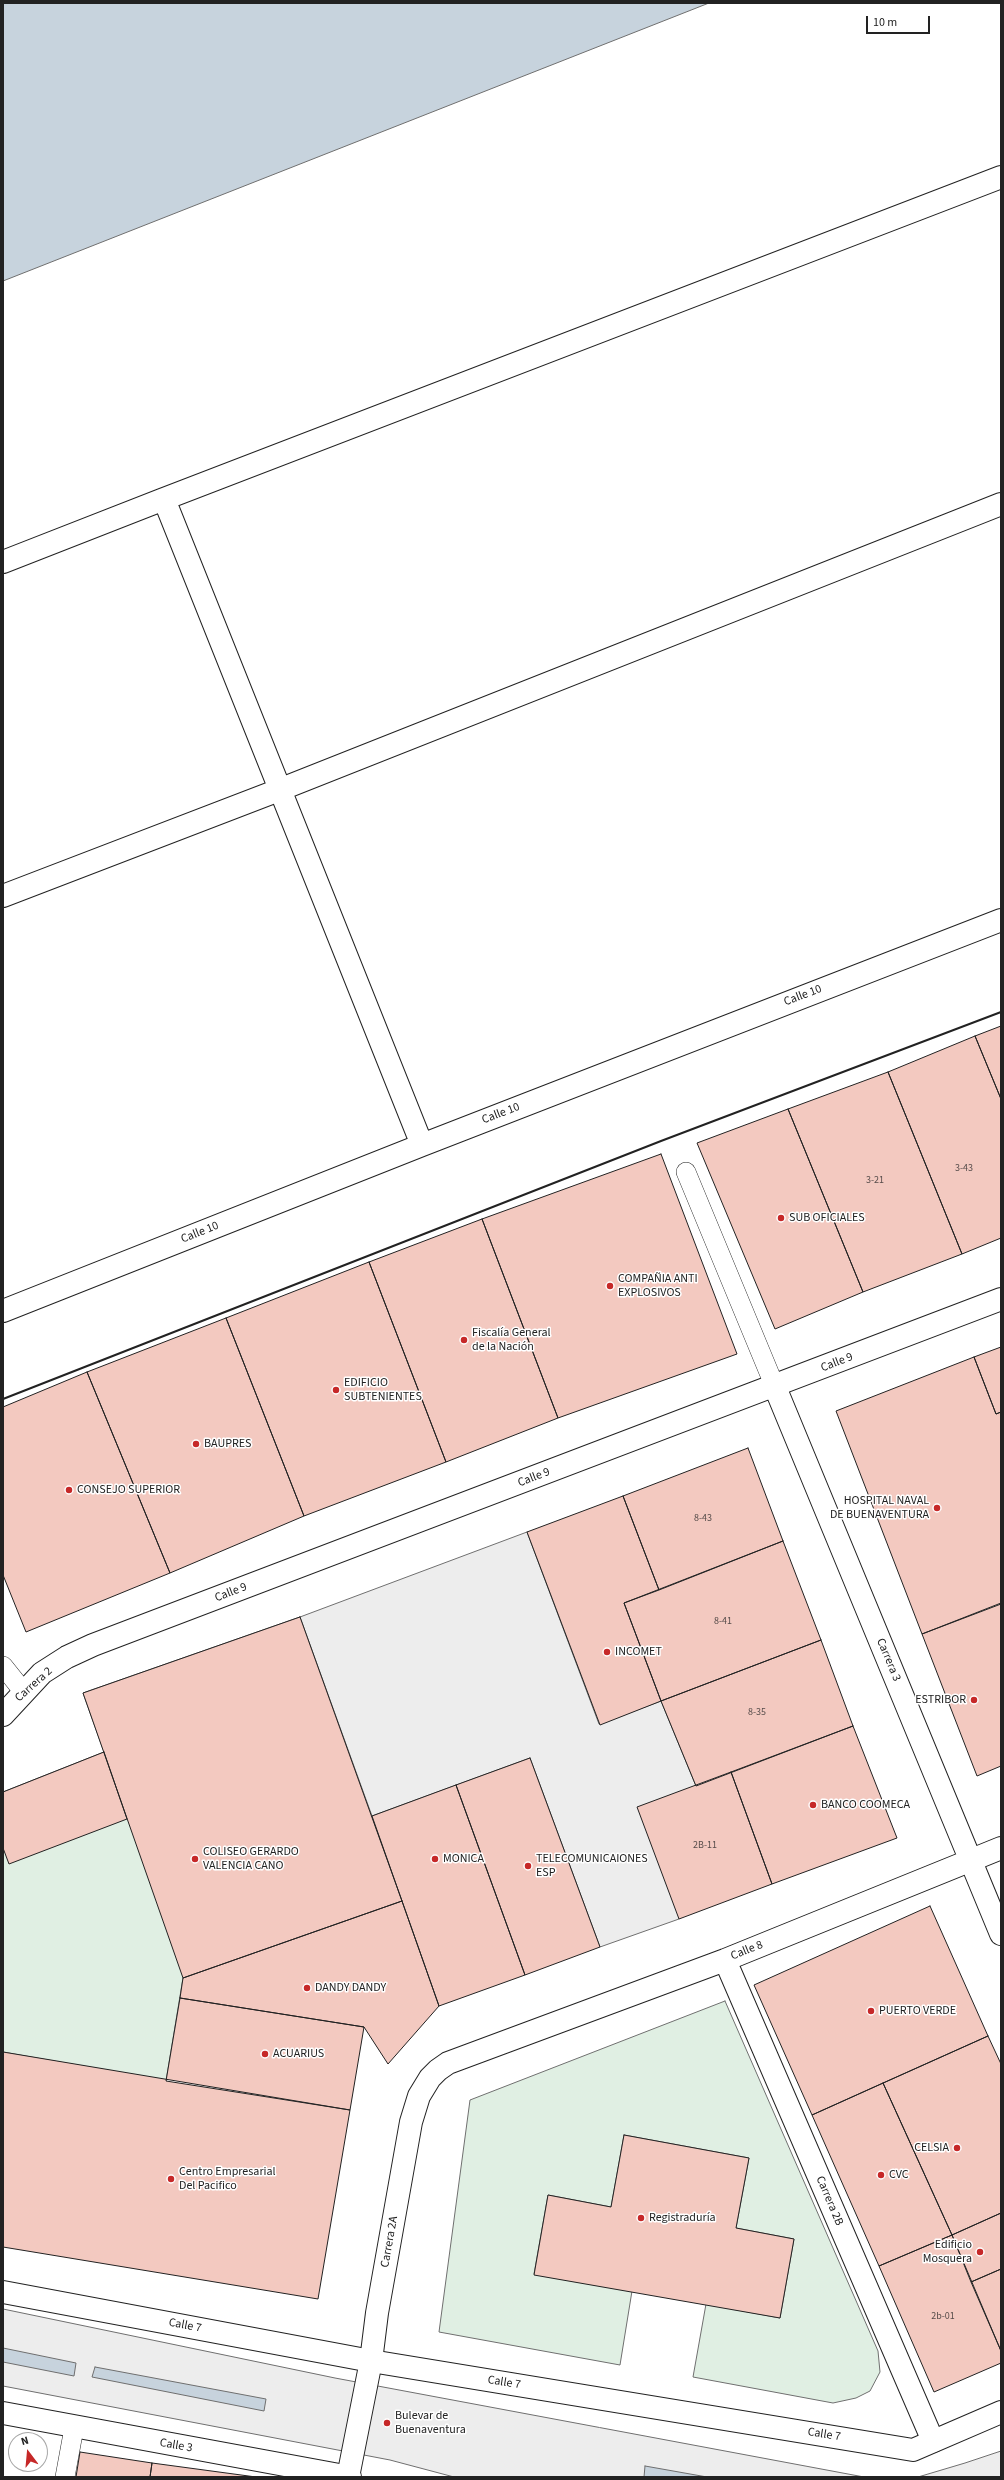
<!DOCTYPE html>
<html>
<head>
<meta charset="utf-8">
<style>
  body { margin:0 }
  #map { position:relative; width:1004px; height:2480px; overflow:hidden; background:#fff; font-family:"Source Sans 3",sans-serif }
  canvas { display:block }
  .frame { position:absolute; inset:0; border:4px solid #222; pointer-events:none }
  .north { position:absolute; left:8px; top:2432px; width:40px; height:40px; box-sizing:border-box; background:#fff; border:1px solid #a7a7a7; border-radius:50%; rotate:344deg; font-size:11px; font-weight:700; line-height:16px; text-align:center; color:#222 }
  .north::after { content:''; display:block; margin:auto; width:14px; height:18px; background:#c62828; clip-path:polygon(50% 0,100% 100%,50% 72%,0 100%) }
  .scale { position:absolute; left:866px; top:16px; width:64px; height:18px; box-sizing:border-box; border:2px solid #222; border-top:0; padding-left:5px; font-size:12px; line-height:14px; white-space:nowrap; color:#222; -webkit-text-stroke:3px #fff; paint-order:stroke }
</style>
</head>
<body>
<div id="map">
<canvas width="1004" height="2480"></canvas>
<div class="frame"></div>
<div class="north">N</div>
<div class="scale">10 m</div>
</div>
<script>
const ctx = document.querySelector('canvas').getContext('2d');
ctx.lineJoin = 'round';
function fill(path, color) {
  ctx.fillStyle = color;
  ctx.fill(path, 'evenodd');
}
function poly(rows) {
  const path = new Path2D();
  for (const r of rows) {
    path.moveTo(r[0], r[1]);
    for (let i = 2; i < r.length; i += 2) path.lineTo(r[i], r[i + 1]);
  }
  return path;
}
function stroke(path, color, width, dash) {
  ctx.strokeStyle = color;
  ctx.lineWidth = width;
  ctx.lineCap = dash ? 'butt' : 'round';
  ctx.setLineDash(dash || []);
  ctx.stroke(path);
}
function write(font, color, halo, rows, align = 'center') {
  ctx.font = font + ' "Source Sans 3",sans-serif';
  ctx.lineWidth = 3;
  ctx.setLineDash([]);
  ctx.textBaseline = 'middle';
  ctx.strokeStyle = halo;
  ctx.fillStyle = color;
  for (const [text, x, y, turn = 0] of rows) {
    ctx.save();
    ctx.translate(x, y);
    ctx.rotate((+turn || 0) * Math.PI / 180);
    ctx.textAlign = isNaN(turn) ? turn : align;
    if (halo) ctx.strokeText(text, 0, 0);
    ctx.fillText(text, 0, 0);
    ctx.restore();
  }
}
const green = poly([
  [300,1617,402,1901,183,1978,166,2081,3,2052,3,1792,104,1752,83,1693,300,1617],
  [725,2001,878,2351,880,2372,870,2391,856,2398,833,2403,693,2377,706,2304,780,2318,794,2239,736,2228,749,2158,624,2135,611,2207,548,2195,534,2274,632,2291,620,2365,439,2332,470,2100,725,2001]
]);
fill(green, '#e0efe3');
stroke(green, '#6f6f6f', 1);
const parking = poly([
  [527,1532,599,1724,661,1701,696,1786,679,1919,600,1947,530,1758,372,1816,300,1617,527,1532],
  [3,2309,335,2378,864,2477,454,2477,390,2460,3,2386,3,2309],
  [1001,2451,1001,2477,918,2477,965,2463,1001,2451]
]);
fill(parking, '#ededed');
stroke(parking, '#6f6f6f', 1);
const water = poly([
  [3,3,709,3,3,281,3,3],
  [3,2348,76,2363,74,2376,3,2362,3,2348],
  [95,2367,266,2399,264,2411,92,2377,95,2367],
  [645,2466,707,2477,644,2477,645,2466]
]);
fill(water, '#c7d3dd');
stroke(water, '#6f6f6f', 1);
const building = poly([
  [1001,1026,1001,1099,975,1036,1001,1026],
  [975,1036,1001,1099,1001,1238,962,1254,888,1072,975,1036],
  [888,1072,962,1254,863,1292,788,1109,888,1072],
  [788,1109,863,1292,775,1329,697,1143,788,1109],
  [661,1154,737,1354,558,1418,482,1219,661,1154],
  [482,1219,558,1418,446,1462,369,1262,482,1219],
  [369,1262,446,1462,304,1516,226,1318,369,1262],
  [226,1318,304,1516,170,1573,87,1372,226,1318],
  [1001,1347,1001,1412,996,1414,974,1357,1001,1347],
  [974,1357,996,1414,1001,1412,1001,1603,922,1634,836,1411,974,1357],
  [87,1372,170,1573,26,1632,3,1575,3,1407,87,1372],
  [748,1448,783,1541,659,1590,623,1496,748,1448],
  [623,1496,659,1590,624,1603,661,1701,600,1725,527,1532,623,1496],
  [783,1541,821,1640,661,1701,624,1603,783,1541],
  [1001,1604,1001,1766,977,1776,922,1634,1001,1604],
  [300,1617,402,1901,183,1978,83,1693,300,1617],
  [821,1640,853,1726,696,1786,661,1701,821,1640],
  [853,1726,897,1838,772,1884,731,1772,853,1726],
  [104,1752,127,1819,9,1864,3,1848,3,1792,104,1752],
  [530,1758,600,1947,525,1975,456,1785,530,1758],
  [731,1772,772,1884,679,1919,637,1807,731,1772],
  [456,1785,525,1975,439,2006,372,1816,456,1785],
  [402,1901,439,2006,388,2064,364,2027,180,1998,183,1978,402,1901],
  [930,1906,988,2036,812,2115,754,1985,930,1906],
  [180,1998,364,2027,350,2110,166,2081,180,1998],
  [988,2036,1001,2064,1001,2213,952,2235,883,2083,988,2036],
  [3,2052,350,2110,318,2299,3,2247,3,2052],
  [883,2083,952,2235,879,2266,812,2115,883,2083],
  [624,2135,749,2158,736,2228,794,2239,780,2318,534,2275,548,2195,611,2207,624,2135],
  [1001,2213,1001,2269,971,2282,952,2235,1001,2213],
  [952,2235,1001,2351,1001,2363,934,2392,879,2266,952,2235],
  [1001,2269,1001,2351,971,2282,1001,2269],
  [80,2452,152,2463,150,2477,76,2477,80,2452],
  [152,2463,256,2477,150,2477,152,2463]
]);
fill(building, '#f3c9c0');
stroke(building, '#222', 1);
const lane = poly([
  [686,1172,775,1387],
  [3,1666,23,1691],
  [65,2477,74,2428]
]);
const street = poly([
  [164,499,1001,177],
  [3,562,164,499,422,1145],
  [3,896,279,790,1001,504],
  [3,1311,422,1145,1001,920],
  [775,1387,1001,1934],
  [3,1715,42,1673,67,1657,93,1645,1001,1299],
  [725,1960,933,2441],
  [348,2477,371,2361,377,2313,411,2122,419,2096,430,2078,438,2070,448,2063,725,1960,1001,1848]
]);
const highway = poly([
  [3,2292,371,2361,913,2450,1001,2412],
  [3,2413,350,2477]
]);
stroke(lane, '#222', 20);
stroke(street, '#222', 24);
stroke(highway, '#222', 24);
stroke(lane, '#fff', 19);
stroke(street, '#fff', 22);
stroke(highway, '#fff', 22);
stroke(poly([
  [3,1399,661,1141,1001,1012]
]), '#222', 2);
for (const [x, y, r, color] of [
  [781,1218,4,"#c62828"],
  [610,1286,4,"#c62828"],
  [464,1340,4,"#c62828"],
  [336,1390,4,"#c62828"],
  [196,1444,4,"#c62828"],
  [69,1490,4,"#c62828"],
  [937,1508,4,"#c62828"],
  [607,1652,4,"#c62828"],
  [974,1700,4,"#c62828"],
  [813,1805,4,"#c62828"],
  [195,1859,4,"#c62828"],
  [435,1859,4,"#c62828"],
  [528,1866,4,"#c62828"],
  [307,1988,4,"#c62828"],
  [871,2011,4,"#c62828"],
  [265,2054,4,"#c62828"],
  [957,2148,4,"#c62828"],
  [881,2175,4,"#c62828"],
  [171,2179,4,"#c62828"],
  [641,2218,4,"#c62828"],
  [980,2252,4,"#c62828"],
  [387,2423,4,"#c62828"]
]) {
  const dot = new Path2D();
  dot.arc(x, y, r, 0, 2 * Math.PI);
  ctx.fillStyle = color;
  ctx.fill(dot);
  stroke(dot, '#fff', 1.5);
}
write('10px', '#564c4a', null, [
  ["3-43",964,1169],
  ["3-21",875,1181],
  ["8-43",703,1519],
  ["8-41",723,1622],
  ["8-35",757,1713],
  ["2B-11",705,1846],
  ["2b-01",943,2317]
]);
write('12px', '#222', '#fff', [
  ["Calle 10",803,996,-21],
  ["Calle 10",501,1114,-21],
  ["Calle 10",200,1233,-22],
  ["Calle 9",837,1363,-21],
  ["Calle 9",534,1478,-21],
  ["Calle 9",231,1593,-21],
  ["Carrera 3",888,1660,67],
  ["Carrera 2",34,1685,-42],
  ["Calle 8",747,1951,-22],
  ["Carrera 2B",829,2201,67],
  ["Carrera 2A",390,2242,-80],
  ["Calle 7",185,2326,11],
  ["Calle 7",504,2383,9],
  ["Calle 7",824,2435,9],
  ["Calle 3",176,2446,10]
]);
write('12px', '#222', '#fff', [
  ["SUB OFICIALES",789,1218],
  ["COMPAÑIA ANTI",618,1279],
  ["EXPLOSIVOS",618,1293],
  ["Fiscalía General",472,1333],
  ["de la Nación",472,1347],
  ["EDIFICIO",344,1383],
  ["SUBTENIENTES",344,1397],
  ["BAUPRES",204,1444],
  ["CONSEJO SUPERIOR",77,1490],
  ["HOSPITAL NAVAL",929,1501,"right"],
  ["DE BUENAVENTURA",929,1515,"right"],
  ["INCOMET",615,1652],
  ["ESTRIBOR",966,1700,"right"],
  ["BANCO COOMECA",821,1805],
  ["COLISEO GERARDO",203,1852],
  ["VALENCIA CANO",203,1866],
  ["MONICA",443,1859],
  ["TELECOMUNICAIONES",536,1859],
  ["ESP",536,1873],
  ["DANDY DANDY",315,1988],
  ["PUERTO VERDE",879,2011],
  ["ACUARIUS",273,2054],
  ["CELSIA",949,2148,"right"],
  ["Centro Empresarial",179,2172],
  ["Del Pacifico",179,2186],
  ["CVC",889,2175],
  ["Registraduría",649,2218],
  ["Edificio",972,2245,"right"],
  ["Mosquera",972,2259,"right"],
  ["Bulevar de",395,2416],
  ["Buenaventura",395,2430]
], 'left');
</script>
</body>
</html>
